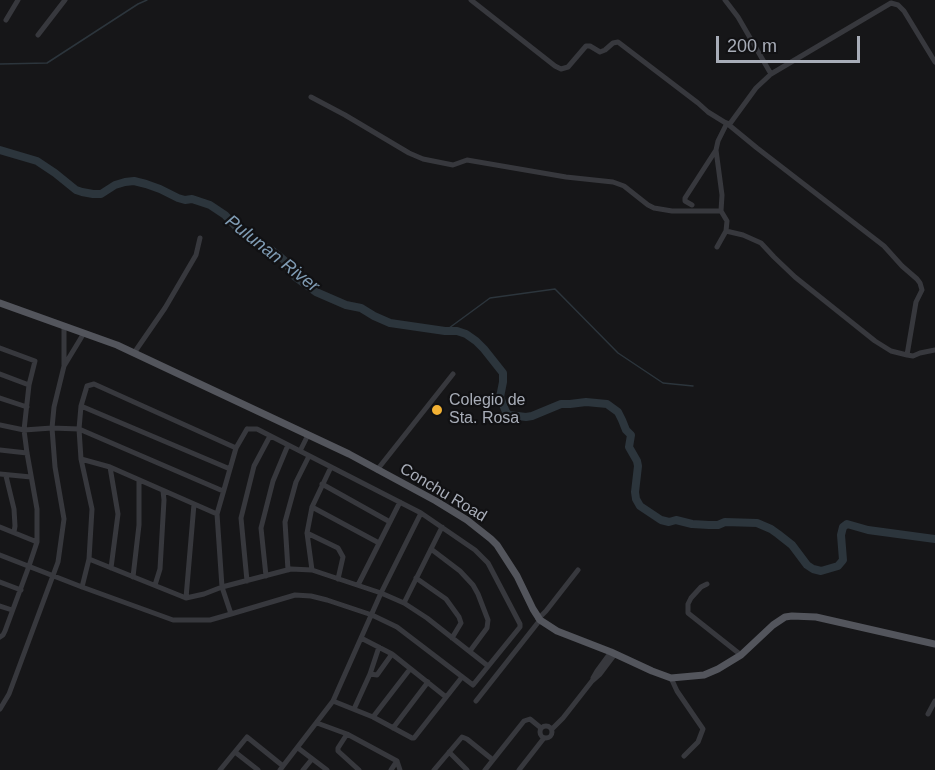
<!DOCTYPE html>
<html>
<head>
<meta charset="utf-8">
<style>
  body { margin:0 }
  #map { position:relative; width:935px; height:770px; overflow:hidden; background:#161618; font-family:Arial,sans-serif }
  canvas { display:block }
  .scale { position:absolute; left:716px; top:36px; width:144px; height:27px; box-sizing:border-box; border:3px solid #a8adb8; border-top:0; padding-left:8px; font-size:18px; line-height:21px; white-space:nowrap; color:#a8adb8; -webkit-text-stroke:4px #111113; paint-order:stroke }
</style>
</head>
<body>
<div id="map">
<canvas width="935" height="770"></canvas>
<div class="scale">200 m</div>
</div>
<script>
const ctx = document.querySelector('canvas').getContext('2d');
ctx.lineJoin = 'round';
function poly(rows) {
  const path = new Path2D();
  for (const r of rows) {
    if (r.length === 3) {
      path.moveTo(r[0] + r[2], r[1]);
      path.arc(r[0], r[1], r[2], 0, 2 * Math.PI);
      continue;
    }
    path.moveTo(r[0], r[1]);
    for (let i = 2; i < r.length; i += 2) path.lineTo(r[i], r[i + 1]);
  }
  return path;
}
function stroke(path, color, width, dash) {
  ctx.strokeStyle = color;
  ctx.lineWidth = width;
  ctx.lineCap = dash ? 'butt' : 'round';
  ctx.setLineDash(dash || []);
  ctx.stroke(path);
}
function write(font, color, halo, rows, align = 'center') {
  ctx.font = font + ' Arial,sans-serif';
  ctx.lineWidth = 4.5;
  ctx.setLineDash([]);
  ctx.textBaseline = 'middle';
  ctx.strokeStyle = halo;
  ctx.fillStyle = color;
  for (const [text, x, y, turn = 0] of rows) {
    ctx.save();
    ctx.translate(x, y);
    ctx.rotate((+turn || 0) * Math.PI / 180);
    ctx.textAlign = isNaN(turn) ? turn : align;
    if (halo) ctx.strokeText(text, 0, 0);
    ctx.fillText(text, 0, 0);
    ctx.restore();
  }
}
stroke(poly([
  [0,64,47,63,138,4,147,0],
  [445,331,490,298,555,289,618,353,663,383,693,386]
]), '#2c353c', 1.5);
stroke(poly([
  [0,150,37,161,55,173,76,190,82,192,93,194,101,194,115,185,125,182,134,181,146,184,160,189,178,198,185,200,192,199,210,205,225,215,242,233,258,244,270,249,279,256,284,260,294,276,316,292,346,305,361,308,374,316,390,323,445,331,457,331,466,334,476,341,484,349,503,373,503,382,500,397,506,412,509,415,526,417,532,416,561,404,570,404,586,402,607,404,618,412,622,420,626,430,631,435,629,447,637,461,638,466,635,492,636,499,640,506,661,520,669,522,676,520,692,524,709,525,718,525,725,522,757,523,771,529,778,534,792,545,807,565,813,569,821,571,838,566,843,560,841,535,843,527,847,524,868,530,935,539]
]), '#2c353c', 8);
stroke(poly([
  [471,0,555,66,561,69,568,67,586,46,590,46,600,52,605,50,613,43,618,42,698,103,708,112,729,125],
  [725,0,738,17,771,74],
  [6,20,18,0],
  [38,35,65,0],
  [935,62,904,11,898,5,891,3,771,74,756,88,729,125,757,148,884,246,902,266,917,279,920,283,922,290,916,302,907,355,913,356,920,353,935,350],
  [311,97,345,115,409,153,423,159,453,165,467,160,566,177,613,182,624,186,648,205,654,208,672,211,721,211],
  [692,205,685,201,685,198,716,150],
  [726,231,743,235,761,243,774,257,795,277,875,341,891,351,907,355],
  [717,247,726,231,727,221,721,211,722,195,716,150,718,141,727,123],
  [64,326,64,365],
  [0,348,35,361,29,385,24,430,27,453,37,509,37,542,29,566,5,631,3,635,0,637],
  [134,353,165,308,196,255,200,238],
  [0,374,29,385],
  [0,398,27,407],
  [81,406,230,469],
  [0,425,24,430,52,428,79,429,223,491],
  [247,429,257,429,421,513,475,550,488,563,520,624,520,627,473,685,397,627,372,615,327,600,311,596,295,595,231,614,222,587,217,514,236,448,247,429],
  [0,450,27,453],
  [300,451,308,435],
  [81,459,110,467,217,514],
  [110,467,118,514,111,568],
  [377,470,453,374],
  [0,474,31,477],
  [6,476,14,509,15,526,14,532],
  [322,484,390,522],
  [312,507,379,543],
  [0,527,37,542],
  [307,533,338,548,343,557,338,579],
  [431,549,460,571,473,585,478,594,488,620,487,628,470,651],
  [0,555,82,587,173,620,210,620,231,614],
  [89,559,186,598,204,594,222,587,291,569,312,570,381,593,404,603,427,618,488,666],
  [288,570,285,522,296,482,309,456],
  [312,570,307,533,312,507,331,467],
  [266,576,261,528,273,481,288,445],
  [133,577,139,525,139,480],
  [416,578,446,599,459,617,461,623,452,638],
  [247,581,241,518,254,466,270,436],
  [0,582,21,590],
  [707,584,701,587,691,598,688,604,688,613,741,655],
  [155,585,160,569,164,500,163,491],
  [358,585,400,502],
  [82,587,89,559,92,509,81,459,79,429,81,406,87,386,94,384,236,448],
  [186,598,194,504],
  [404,603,442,527],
  [0,606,12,610],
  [538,619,546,611,578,570],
  [361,638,392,654,446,697],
  [370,674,377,675,392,654],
  [593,678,597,671,611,652],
  [671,678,677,691,703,729,698,742,684,756],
  [333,701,373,717,412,738,414,738,462,677],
  [476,701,540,620],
  [0,709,9,694,58,562,64,519,55,467,52,428,54,407,64,366,84,333],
  [354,709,370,674,379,647],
  [928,714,935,701],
  [373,717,410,669],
  [317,723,347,734],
  [546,732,6],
  [393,728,428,682],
  [552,729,563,718,592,681,600,674,615,654],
  [298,748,327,770],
  [235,752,258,770],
  [449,752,467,770],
  [283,766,333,701,381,593,421,513],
  [220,770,247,737,283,766,280,770],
  [303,770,312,759],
  [359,770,338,751,338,748,347,734,397,761,400,770],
  [391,770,397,761],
  [434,770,462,737,467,739,493,760],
  [485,770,524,721,530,719,541,728],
  [519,770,544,738]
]), '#37383d', 5);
stroke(poly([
  [0,303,117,345,349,454,436,501,467,520,491,539,497,545,517,576,533,609,540,620,557,631,611,652,652,671,671,678,704,675,718,669,741,655,773,625,785,617,792,616,816,617,935,644]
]), '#53555c', 7);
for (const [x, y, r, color] of [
  [437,410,6,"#f2b134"]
]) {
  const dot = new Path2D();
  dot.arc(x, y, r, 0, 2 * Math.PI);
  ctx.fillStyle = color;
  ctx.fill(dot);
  stroke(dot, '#111113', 2);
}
write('16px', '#a8adb8', '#111113', [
  ["Colegio de",449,401],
  ["Sta. Rosa",449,419]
], 'left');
write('16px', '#a8adb8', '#111113', [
  ["Conchu Road",443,493,31]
]);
write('italic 18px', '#7f9bb3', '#111113', [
  ["Pulunan River",272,254,38]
]);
</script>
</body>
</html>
